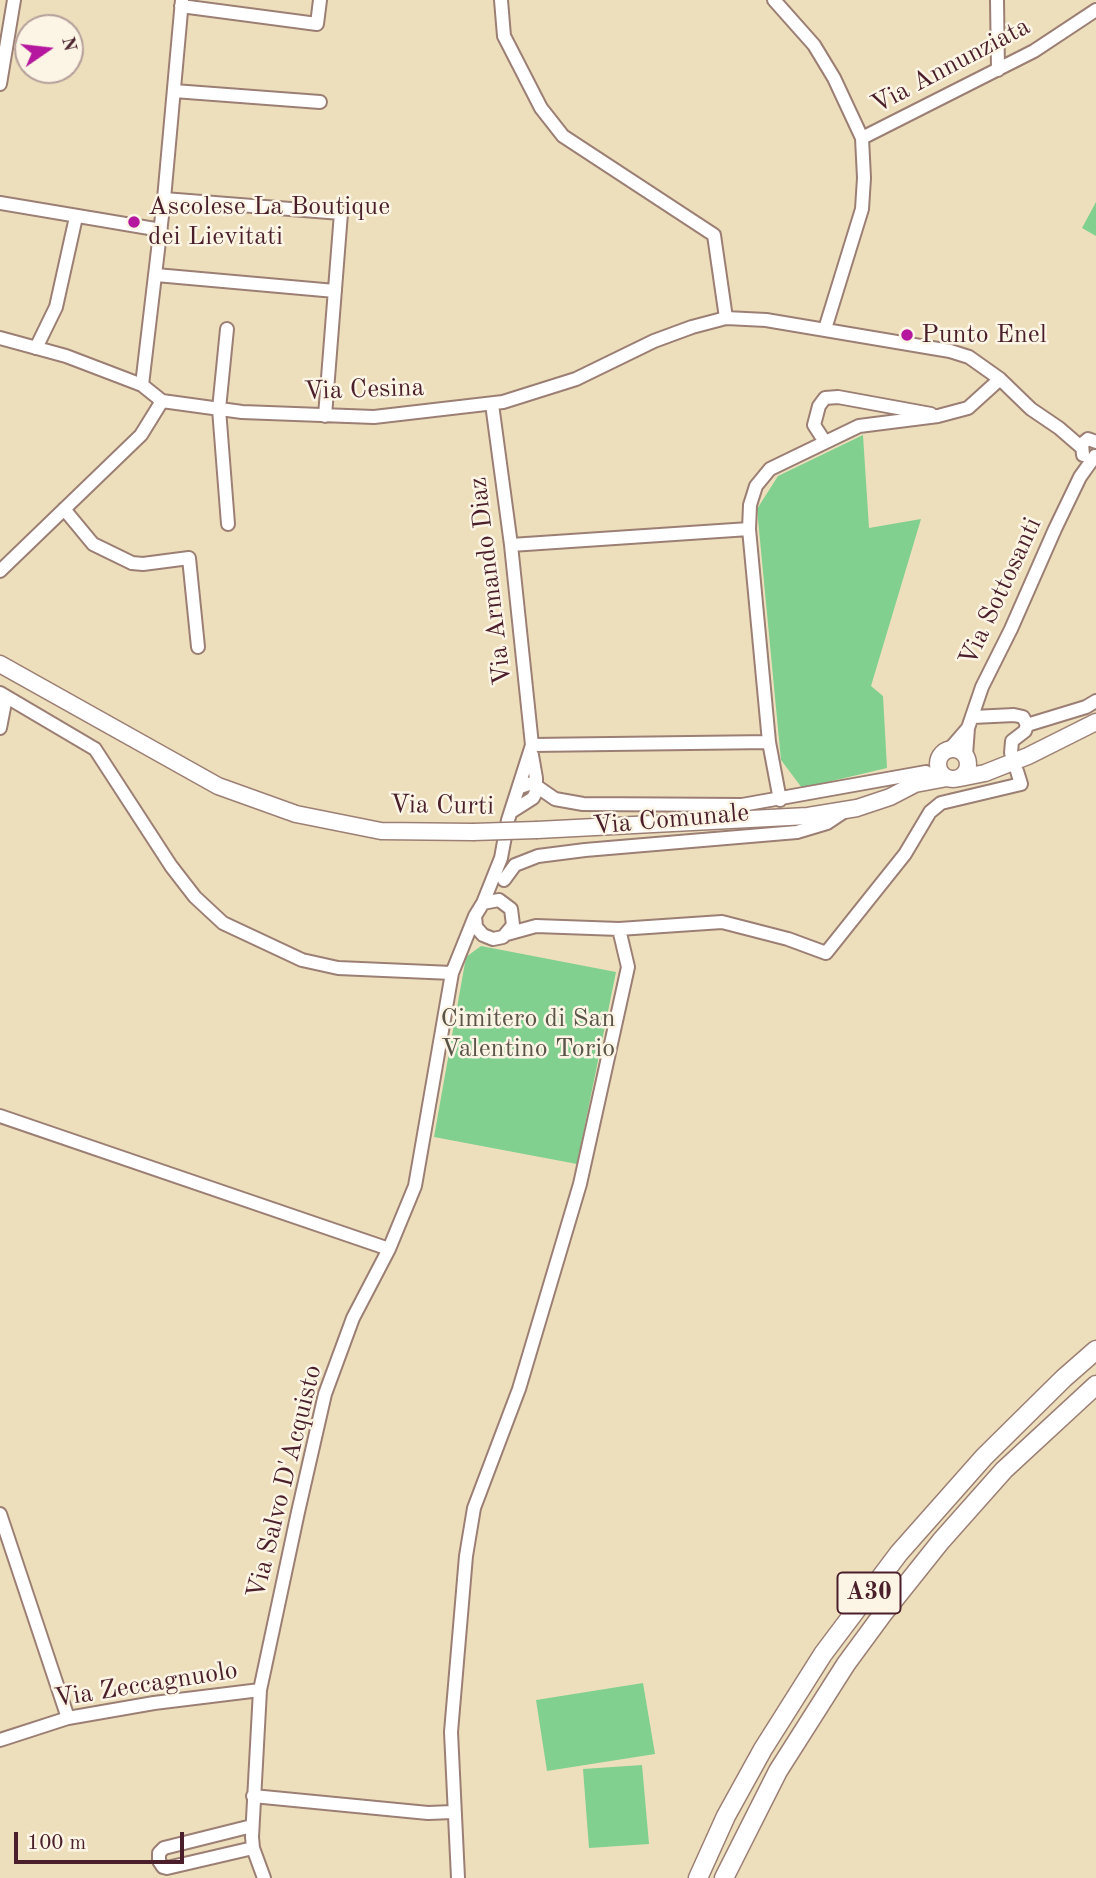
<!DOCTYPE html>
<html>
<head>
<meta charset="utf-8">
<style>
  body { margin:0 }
  #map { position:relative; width:1096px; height:1878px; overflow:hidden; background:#eddfbc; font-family:"Old Standard TT",serif }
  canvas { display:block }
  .north { position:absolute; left:14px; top:14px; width:70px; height:70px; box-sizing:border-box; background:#fcf5e5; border:2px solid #b59f9b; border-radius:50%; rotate:76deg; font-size:19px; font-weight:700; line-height:28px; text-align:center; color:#4a1f2b }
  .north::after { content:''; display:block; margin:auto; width:24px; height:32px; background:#b5179e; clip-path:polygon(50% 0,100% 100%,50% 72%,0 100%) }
  .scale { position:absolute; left:14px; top:1832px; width:170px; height:32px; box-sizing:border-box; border:4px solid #4a1f2b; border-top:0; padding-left:9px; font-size:21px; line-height:24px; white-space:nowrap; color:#4a1f2b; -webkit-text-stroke:5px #fcf5e5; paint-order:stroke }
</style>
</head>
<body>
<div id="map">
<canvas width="1096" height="1878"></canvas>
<div class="north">N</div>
<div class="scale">100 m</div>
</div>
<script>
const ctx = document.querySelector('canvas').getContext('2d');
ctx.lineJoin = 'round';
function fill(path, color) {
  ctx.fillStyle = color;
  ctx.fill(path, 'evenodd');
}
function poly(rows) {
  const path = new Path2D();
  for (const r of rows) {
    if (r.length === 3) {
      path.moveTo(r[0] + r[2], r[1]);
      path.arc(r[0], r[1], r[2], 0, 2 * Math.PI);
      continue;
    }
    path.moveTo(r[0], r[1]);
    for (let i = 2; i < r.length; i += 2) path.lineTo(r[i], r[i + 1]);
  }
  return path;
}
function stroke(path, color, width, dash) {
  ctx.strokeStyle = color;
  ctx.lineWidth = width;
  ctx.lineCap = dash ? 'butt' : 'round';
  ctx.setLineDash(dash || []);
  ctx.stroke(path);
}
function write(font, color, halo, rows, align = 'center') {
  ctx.font = font + ' "Old Standard TT",serif';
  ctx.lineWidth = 5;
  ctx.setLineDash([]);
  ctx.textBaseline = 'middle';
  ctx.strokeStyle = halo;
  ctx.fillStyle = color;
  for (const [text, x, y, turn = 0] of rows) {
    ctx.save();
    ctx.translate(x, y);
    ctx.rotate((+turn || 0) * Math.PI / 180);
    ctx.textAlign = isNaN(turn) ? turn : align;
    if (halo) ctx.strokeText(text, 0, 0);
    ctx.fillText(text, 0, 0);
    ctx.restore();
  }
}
fill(poly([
  [1096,202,1096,236,1082,228],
  [863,435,869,528,921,519,871,686,883,696,887,768,802,788,781,760,757,509,778,476],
  [481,946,616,972,577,1164,434,1137,466,957],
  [643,1683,655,1754,547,1771,536,1700],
  [642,1765,649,1844,589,1848,583,1769]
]), '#81d090');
const minor = poly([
  [501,0,504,36,541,108,563,136,714,235,726,318],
  [774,0,814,45,834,78,862,138,864,178,862,209,825,329],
  [997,0,998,70],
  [181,6,317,24,320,0],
  [0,84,14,0],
  [174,91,320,102],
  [862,138,1034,51,1096,10],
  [164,199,341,213,325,416],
  [0,203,161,230],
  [156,275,335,291],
  [227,329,219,409,228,524],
  [0,338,66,356,142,385,162,401,242,412,374,417,503,402,576,379,654,341,692,327,726,318,766,320,950,351,969,357,1000,379,1031,409,1059,428,1081,447],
  [36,348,56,307,76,217],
  [142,385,164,199,182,0],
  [825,442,814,425,819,406,825,398,838,397,931,414],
  [1083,455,1082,444,1088,439,1096,442],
  [64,509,93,544,132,563,143,564,189,558,198,647],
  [511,545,749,529],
  [0,571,141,435,162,401],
  [0,693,95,749,171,866,195,897,223,923,302,960,338,968,452,973],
  [973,717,1014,715,1023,717,1027,725,1025,731,1012,741,1011,753],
  [1027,725,1086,707,1096,701],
  [0,728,6,697],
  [532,745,769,742],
  [949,750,968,728],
  [966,755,968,728,982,687,1011,629,1055,529,1080,477,1095,456],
  [520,787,532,783,555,799,583,804,742,805,926,772],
  [780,800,769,742,749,529,750,505,756,486,770,469,859,426,938,416,968,408,1000,379],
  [511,812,533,798,536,792,536,778,532,755],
  [504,880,515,865,538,856,585,850,797,832,827,823,845,811],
  [483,903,499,900,511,909,513,925,503,937,493,939,483,935,476,927,475,916,483,903,501,858,508,820,532,745,511,545,492,404],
  [507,934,536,926,619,929,722,922,788,939,826,953,905,854,930,812,941,803,1021,784,1017,771],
  [0,1116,389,1249],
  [0,1514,68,1718],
  [0,1740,68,1718,154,1703,260,1690],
  [253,1796,428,1813,453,1812],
  [252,1826,164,1848,159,1853,159,1861,163,1867,167,1868,253,1848],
  [264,1878,253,1848,252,1837,260,1690,298,1512,325,1394,353,1318,389,1249,415,1186,452,973,475,916],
  [458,1878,451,1732,466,1556,474,1508,519,1389,580,1184,628,967,619,929]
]);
const major = poly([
  [0,664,218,786,296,814,381,831,473,832],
  [953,764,15],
  [960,778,985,773,1028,756,1096,722],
  [537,830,808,816,857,808,890,797,915,784,947,778]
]);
const highway = poly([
  [698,1878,726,1816,763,1749,823,1654,899,1553,984,1457,1064,1378,1096,1350],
  [724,1878,778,1771,846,1664,882,1615,941,1541,1004,1470,1096,1385]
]);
stroke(minor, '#9c7f74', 16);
stroke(major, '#9c7f74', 19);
stroke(highway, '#9c7f74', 21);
stroke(minor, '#fff', 12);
stroke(major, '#fff', 16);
stroke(highway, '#fff', 18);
const majorBridge = poly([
  [473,832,537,830]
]);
stroke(majorBridge, '#9c7f74', 19, []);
stroke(majorBridge, '#fff', 16);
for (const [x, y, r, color] of [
  [134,222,7,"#b5179e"],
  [907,335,7,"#b5179e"]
]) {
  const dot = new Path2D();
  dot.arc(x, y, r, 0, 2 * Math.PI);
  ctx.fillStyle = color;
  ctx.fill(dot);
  stroke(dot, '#fcf5e5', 2.5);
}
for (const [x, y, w] of [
  [869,1593,63]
]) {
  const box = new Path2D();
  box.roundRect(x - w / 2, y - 20.5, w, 41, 5);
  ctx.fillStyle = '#fcf5e5';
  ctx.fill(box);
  stroke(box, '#4a1f2b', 2);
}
write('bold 24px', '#4a1f2b', null, [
  ["A30",869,1593]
]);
write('26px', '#4a1f2b', '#fcf5e5', [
  ["Via Annunziata",951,66,-28],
  ["Via Cesina",364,390,-2],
  ["Via Armando Diaz",491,581,-97],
  ["Via Sottosanti",1001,592,-65],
  ["Via Curti",442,806,1],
  ["Via Comunale",671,820,-5],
  ["Via Salvo D'Acquisto",285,1482,-76],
  ["Via Zeccagnuolo",146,1685,-9]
]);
write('26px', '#4a1f2b', '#fcf5e5', [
  ["Ascolese La Boutique",148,207],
  ["dei Lievitati",148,237],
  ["Punto Enel",921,335]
], 'left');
write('26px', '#5a5449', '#fcf5e5', [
  ["Cimitero di San",528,1019],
  ["Valentino Torio",528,1049]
]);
</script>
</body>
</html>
